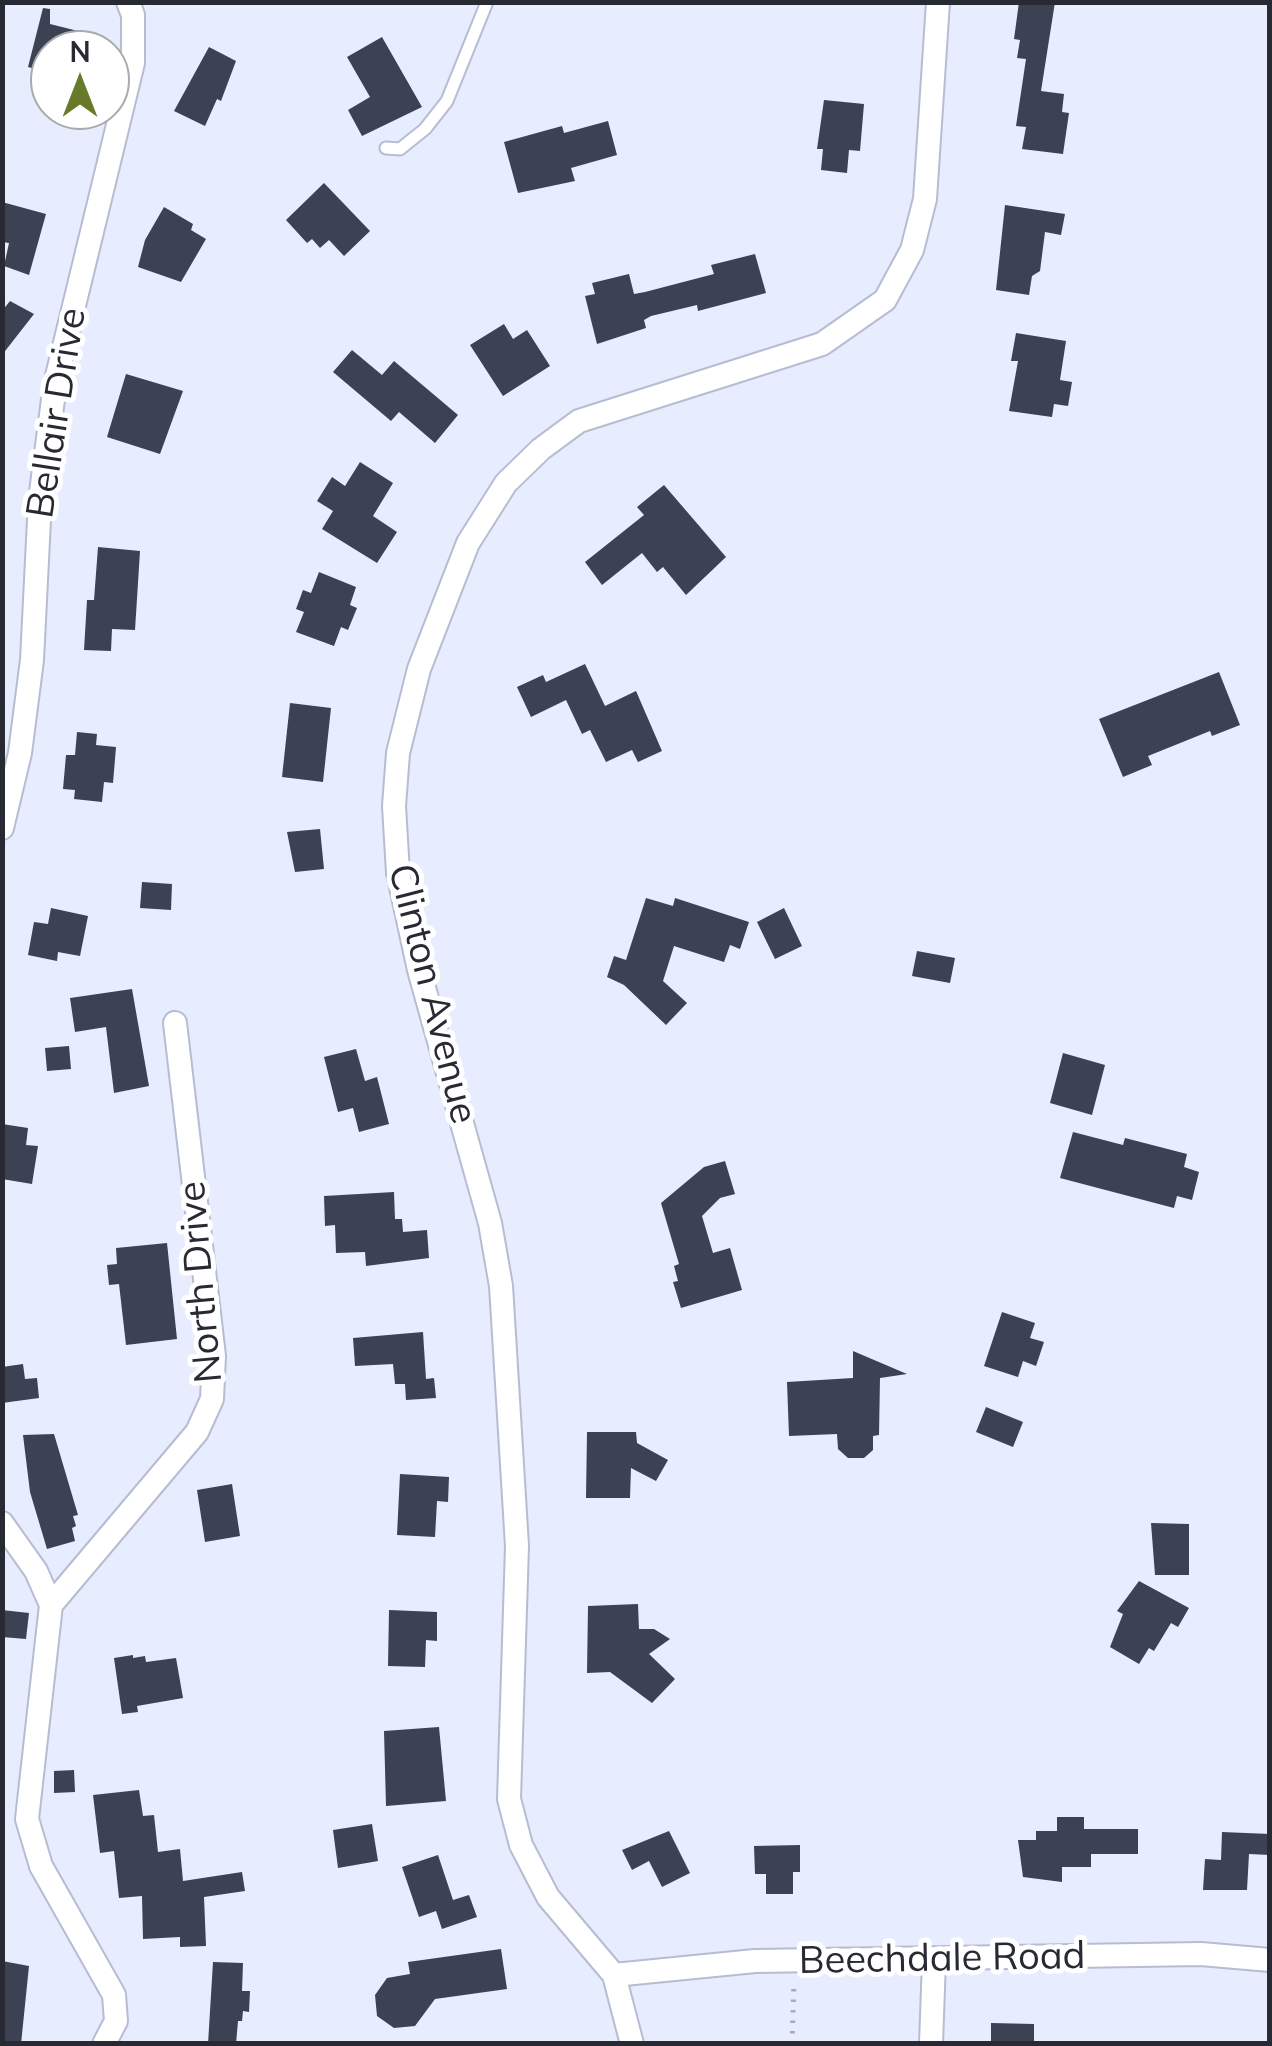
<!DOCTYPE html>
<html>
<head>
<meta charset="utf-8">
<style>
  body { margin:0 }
  #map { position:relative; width:1272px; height:2046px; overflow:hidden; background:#e7ecfe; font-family:Mulish,sans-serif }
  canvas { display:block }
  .frame { position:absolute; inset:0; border:5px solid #282a33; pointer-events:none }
  .north { position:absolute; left:30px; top:30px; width:100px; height:100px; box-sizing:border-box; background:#fff; border:2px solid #a9aaad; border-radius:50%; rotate:0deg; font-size:28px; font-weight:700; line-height:40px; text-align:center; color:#282a33 }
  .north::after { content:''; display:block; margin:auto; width:35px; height:45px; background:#667a2a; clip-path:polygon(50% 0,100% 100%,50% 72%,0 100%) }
</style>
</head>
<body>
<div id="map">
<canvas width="1272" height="2046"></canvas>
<div class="frame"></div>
<div class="north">N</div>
</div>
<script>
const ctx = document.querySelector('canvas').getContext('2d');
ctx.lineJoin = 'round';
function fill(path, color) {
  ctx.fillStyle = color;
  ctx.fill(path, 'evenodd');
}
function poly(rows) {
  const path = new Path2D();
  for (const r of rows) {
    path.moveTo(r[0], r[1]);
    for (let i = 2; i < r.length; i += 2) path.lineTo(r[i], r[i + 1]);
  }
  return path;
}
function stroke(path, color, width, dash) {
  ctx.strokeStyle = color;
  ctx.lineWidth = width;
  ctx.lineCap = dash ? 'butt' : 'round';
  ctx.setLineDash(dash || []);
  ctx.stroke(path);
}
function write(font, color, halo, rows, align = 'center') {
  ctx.font = font + ' Mulish,sans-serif';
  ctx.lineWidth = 10;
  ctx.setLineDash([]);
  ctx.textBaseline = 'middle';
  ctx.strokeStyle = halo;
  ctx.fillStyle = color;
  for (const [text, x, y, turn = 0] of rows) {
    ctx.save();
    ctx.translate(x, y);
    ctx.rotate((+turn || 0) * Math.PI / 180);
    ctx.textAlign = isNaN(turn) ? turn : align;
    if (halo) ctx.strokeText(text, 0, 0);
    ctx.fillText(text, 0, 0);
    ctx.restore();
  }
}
fill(poly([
  [1019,2,1055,2,1041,91,1064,94,1062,112,1069,113,1063,154,1022,149,1026,127,1016,126,1026,59,1017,58,1020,40,1014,39],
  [43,8,50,9,50,24,78,31,73,50,50,50,50,73,28,67],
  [382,37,422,107,362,136,348,110,370,97,347,57],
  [209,47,236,61,221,101,217,99,205,126,174,111],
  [824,100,864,104,860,151,849,150,847,173,821,170,823,149,817,149],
  [608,121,617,155,571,168,575,181,518,193,504,142,562,126,564,133],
  [324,183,370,231,344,256,329,240,320,248,312,239,307,243,286,220],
  [2,202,46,214,29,275,4,266,9,243,2,242],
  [1005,205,1065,214,1061,235,1045,232,1040,271,1032,276,1029,295,996,290],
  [164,207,193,224,191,230,206,239,181,282,138,267,145,240],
  [755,254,766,293,698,311,697,305,651,316,644,320,646,328,597,344,585,296,595,294,592,283,629,274,634,294,645,292,714,274,711,265],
  [10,301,34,314,2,355,2,311],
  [504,324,513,339,527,330,550,366,503,396,470,345],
  [1016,333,1066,341,1060,380,1072,382,1068,406,1054,404,1052,417,1009,411,1018,361,1011,361],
  [352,350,382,375,394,361,458,415,435,443,399,412,391,421,333,372],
  [126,374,183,391,160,454,107,437],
  [360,462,393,483,373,516,397,532,377,563,322,529,333,511,317,501,332,477,345,486],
  [664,485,726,557,686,595,663,567,657,572,642,553,602,585,585,562,644,515,637,507],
  [98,547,140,551,135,630,112,629,111,651,84,650,87,600,94,600],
  [319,572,356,587,350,605,357,608,348,630,341,627,334,646,296,632,304,612,296,609,303,590,311,593],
  [585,664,605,706,636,691,662,751,638,762,632,750,606,762,590,730,582,734,566,700,531,717,517,687,543,675,546,682],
  [1219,672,1240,725,1212,736,1210,731,1148,756,1152,765,1123,777,1099,719],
  [290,703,331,708,323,782,282,777],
  [77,732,97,734,96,745,116,747,113,783,104,782,102,802,74,799,75,790,63,789,66,755,75,755],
  [320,829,324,869,295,872,287,832],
  [142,882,172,884,171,910,140,908],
  [646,898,673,906,675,898,749,922,740,949,730,945,724,962,674,946,663,981,687,1003,666,1025,624,985,607,977,614,956,626,960],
  [51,908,88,916,80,956,58,952,57,961,28,955,34,922,48,924],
  [784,908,802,946,775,959,757,922],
  [917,951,955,958,950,983,912,976],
  [132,989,149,1086,114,1093,106,1027,75,1032,70,998],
  [69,1046,71,1069,47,1071,45,1048],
  [356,1049,365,1081,377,1077,389,1124,359,1132,353,1108,338,1112,324,1057],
  [1063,1053,1105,1065,1092,1115,1050,1103],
  [2,1124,28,1128,26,1145,38,1146,32,1184,2,1179],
  [1073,1132,1123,1145,1125,1138,1187,1154,1184,1167,1199,1172,1192,1200,1177,1196,1174,1208,1060,1178],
  [725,1161,735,1194,720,1198,702,1216,713,1253,730,1248,742,1290,681,1308,673,1282,678,1281,674,1266,679,1264,661,1203,704,1167],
  [394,1192,395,1219,402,1219,403,1232,427,1230,429,1258,366,1266,365,1252,336,1253,335,1225,325,1226,324,1196],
  [167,1243,177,1339,126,1345,119,1284,109,1285,107,1265,117,1264,116,1248],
  [1002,1312,1035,1323,1030,1338,1044,1342,1036,1366,1023,1361,1018,1377,984,1366],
  [423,1332,426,1379,434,1378,436,1398,406,1400,405,1384,395,1384,393,1364,355,1366,353,1338],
  [853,1351,907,1374,880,1378,879,1435,873,1436,873,1450,864,1458,848,1458,838,1449,837,1434,789,1436,787,1382,853,1378],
  [23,1364,25,1379,37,1378,39,1398,2,1403,2,1367],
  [986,1407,1023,1422,1013,1447,976,1432],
  [587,1432,636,1432,637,1443,668,1460,656,1481,631,1468,630,1498,586,1498],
  [54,1434,78,1515,73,1516,76,1526,72,1528,75,1541,47,1549,30,1492,23,1435],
  [400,1474,449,1477,448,1502,437,1501,435,1537,397,1535],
  [232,1484,240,1536,205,1542,197,1490],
  [1151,1523,1189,1524,1189,1575,1155,1575],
  [1139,1581,1189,1608,1178,1627,1171,1623,1154,1651,1149,1648,1139,1664,1110,1647,1123,1614,1117,1611],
  [638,1604,639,1629,654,1629,670,1639,649,1654,675,1679,652,1703,610,1672,587,1673,588,1606],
  [2,1610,29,1613,26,1639,2,1637],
  [389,1610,437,1612,437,1641,426,1640,425,1667,388,1666],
  [133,1655,133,1658,145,1656,146,1662,176,1658,183,1698,137,1706,138,1712,122,1714,114,1658],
  [439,1727,446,1801,386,1806,384,1731],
  [74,1770,75,1792,54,1793,54,1771],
  [139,1790,143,1816,154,1815,158,1852,180,1849,183,1881,242,1872,245,1891,204,1897,206,1946,180,1947,180,1937,143,1939,142,1896,119,1898,114,1851,100,1853,93,1795],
  [1057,1817,1084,1817,1084,1829,1138,1829,1138,1854,1091,1854,1091,1867,1062,1867,1062,1882,1023,1877,1018,1840,1036,1840,1036,1831,1057,1831],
  [372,1824,378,1861,338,1868,333,1830],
  [669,1831,690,1873,662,1887,649,1861,632,1870,622,1850],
  [1222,1832,1270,1834,1270,1855,1249,1854,1247,1890,1203,1890,1205,1859,1221,1860],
  [800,1845,800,1872,793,1872,793,1894,766,1894,766,1874,755,1874,754,1846],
  [438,1855,453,1900,469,1895,477,1917,442,1929,436,1911,419,1917,402,1867],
  [501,1949,507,1989,435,1999,415,2026,394,2028,377,2016,375,1995,387,1978,410,1974,408,1962],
  [2,1961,29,1966,21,2044,2,2044],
  [213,1962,243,1963,242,1991,250,1991,249,2012,243,2011,242,2021,238,2021,236,2044,208,2044],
  [991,2023,1034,2024,1034,2044,991,2044]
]), '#3c4153');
const service = poly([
  [386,148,400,149,425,129,447,101,487,2]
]);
const minor = poly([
  [2,828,20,753,32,660,40,500,55,384,133,63,133,15,128,2],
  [2,1523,36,1571,51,1605,27,1819,41,1866,114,1995,116,2021,104,2044],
  [51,1605,197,1432,212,1399,214,1356,175,1023],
  [614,1975,755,1961,1201,1954,1270,1960],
  [632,2044,614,1975,548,1897,521,1845,509,1799,517,1546,501,1286,490,1223,419,970,398,873,394,806,398,753,419,669,468,543,506,483,541,449,579,421,822,344,885,300,912,250,925,199,938,2],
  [931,2044,934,1960]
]);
stroke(service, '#b6bdd2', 15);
stroke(minor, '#b6bdd2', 26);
stroke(poly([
  [792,2044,794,1982]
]), '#a7abba', 5, [2.5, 8]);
stroke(service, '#fff', 11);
stroke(minor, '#fff', 22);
write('38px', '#282a33', '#fff', [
  ["Bellair Drive",57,413,-81],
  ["Clinton Avenue",432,994,76],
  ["North Drive",201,1282,-95],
  ["Beechdale Road",942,1959,-1]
]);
</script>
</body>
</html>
